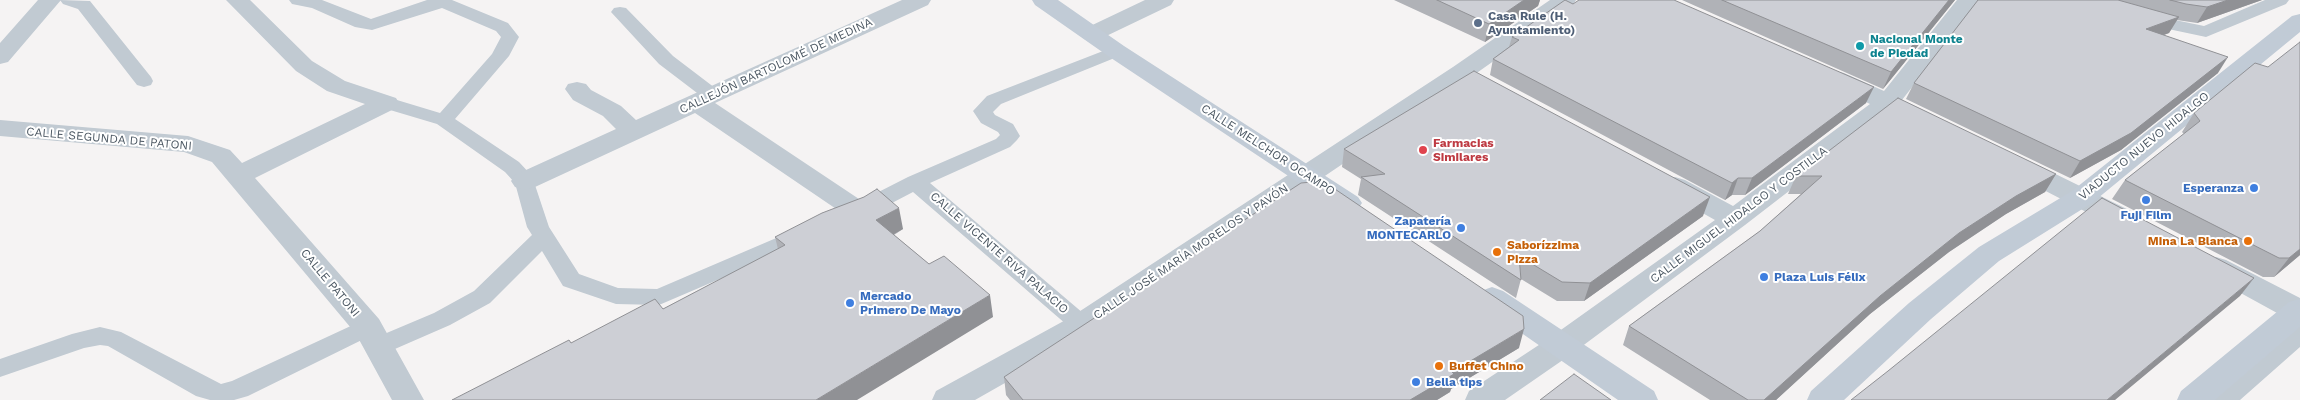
<!DOCTYPE html>
<html>
<head>
<meta charset="utf-8">
<style>
  body { margin:0 }
  canvas { display:block; background:#f5f3f3 }
</style>
</head>
<body>
<canvas width="2300" height="400"></canvas>
<script>
const ctx = document.querySelector('canvas').getContext('2d');
ctx.lineJoin = 'round';
function poly(rows) {
  const path = new Path2D();
  for (const r of rows) {
    path.moveTo(r[0], r[1]);
    for (let i = 2; i < r.length; i += 2) path.lineTo(r[i], r[i + 1]);
  }
  return path;
}
function fill(path, color) {
  ctx.fillStyle = color;
  ctx.fill(path, 'evenodd');
}
function stroke(path, color, width, dash) {
  ctx.strokeStyle = color;
  ctx.lineWidth = width;
  ctx.lineCap = dash ? 'butt' : 'round';
  ctx.setLineDash(dash || []);
  ctx.stroke(path);
}
function write(font, color, halo, rows, align = 'center') {
  ctx.font = font + ' "Work Sans",sans-serif';
  ctx.lineWidth = 4;
  ctx.setLineDash([]);
  ctx.textBaseline = 'middle';
  ctx.strokeStyle = halo;
  ctx.fillStyle = color;
  for (const [text, x, y, turn = 0] of rows) {
    ctx.save();
    ctx.translate(x, y);
    ctx.rotate((+turn || 0) * Math.PI / 180);
    ctx.textAlign = isNaN(turn) ? turn : align;
    if (halo) ctx.strokeText(text, 0, 0);
    ctx.fillText(text, 0, 0);
    ctx.restore();
  }
}
fill(poly([
  [60,0,90,1,151,77,153,81,151,85,144,87,137,85,78,9,63,4,60,0],
  [289,0,322,0,371,19,427,0,452,0,508,23,519,37,509,56,455,119,519,162,532,176,549,227,579,274,618,288,657,289,795,230,803,228,811,230,814,235,811,240,659,305,616,304,563,286,542,251,490,303,450,325,388,352,379,355,370,352,367,346,370,340,434,313,474,291,532,235,527,227,515,183,505,172,437,124,380,107,377,103,380,99,387,97,440,113,492,54,501,37,496,31,442,8,372,30,355,27,312,8,292,4,289,0],
  [2265,0,2289,0,2286,4,2206,37,2140,23,2137,19,2140,15,2146,14,2204,26,2265,0],
  [620,7,626,8,673,56,719,91,722,95,719,99,712,101,705,99,659,64,611,12,614,8,620,7],
  [1116,46,1122,47,1125,51,1122,55,1001,104,993,112,995,115,1013,124,1020,136,1017,140,1010,147,930,183,1090,319,1094,325,1090,331,1082,334,1074,331,913,192,869,215,861,217,853,215,850,210,853,205,908,177,996,139,1000,135,998,132,981,123,973,111,987,96,1116,46],
  [368,318,376,321,380,327,376,333,248,396,234,400,210,400,196,396,108,346,100,345,84,348,0,377,0,359,72,334,100,327,121,332,221,384,232,381,368,318],
  [2300,324,2300,347,2240,400,2210,400,2214,393,2292,327,2300,324]
]), '#c1cad2');
fill(poly([
  [38,0,61,0,8,62,0,64,0,43,38,0],
  [226,0,250,0,312,61,345,81,396,98,399,103,396,108,255,178,379,319,424,400,392,400,356,334,212,162,184,152,0,136,0,120,188,136,230,150,242,163,365,104,327,91,296,71,226,0],
  [902,0,931,0,928,5,715,103,868,205,872,211,868,217,858,220,848,217,695,113,535,187,525,190,515,187,511,181,515,175,616,129,603,116,573,100,565,89,568,84,577,82,586,84,591,90,621,106,636,120,902,0],
  [1145,0,1174,0,1171,5,1100,39,1092,41,1084,39,1080,34,1084,29,1145,0],
  [1550,0,1576,0,1573,5,1471,77,1093,333,975,400,932,400,936,391,1071,317,1453,67,1550,0],
  [1957,0,1980,0,1902,100,1932,114,1936,119,1932,124,1923,127,1914,124,1890,113,1745,225,1573,353,1505,400,1465,400,1469,391,1551,337,1715,220,1665,192,1661,186,1665,180,1675,177,1685,180,1733,206,1870,104,1826,83,1823,78,1826,73,1835,71,1844,73,1884,91,1957,0],
  [2018,158,2027,160,2139,215,2143,222,2139,229,2129,231,2119,229,2009,172,2005,166,2009,160,2018,158],
  [2216,257,2226,260,2300,298,2300,322,2288,319,2206,274,2201,267,2206,260,2216,257]
]), '#c1cad2');
fill(poly([
  [1032,0,1058,0,1124,46,1358,197,1362,203,1358,209,1348,212,1338,209,1108,56,1035,5,1032,0],
  [2300,14,2300,32,2092,203,1999,261,1931,319,1844,400,1807,400,1811,391,1909,303,1979,247,2072,191,2292,16,2300,14],
  [1492,287,1503,291,1654,391,1658,400,1618,400,1481,305,1477,298,1481,291,1492,287],
  [2300,299,2300,327,2215,400,2177,400,2181,391,2289,302,2300,299]
]), '#c1cbd6');
fill(poly([
  [1394,0,1540,0,1538,6,1485,42],
  [1682,0,1955,0,1883,89],
  [1978,0,2262,0,2197,23,2177,20,2169,33,2164,35,2218,73,2121,150,2070,178,1906,99,1914,83],
  [1573,4,1866,103,1745,195,1732,195,1725,200,1490,75,1493,59,1509,47,1512,37],
  [2268,67,2300,255,2274,277,2263,277,2112,199,2125,180,2184,134,2182,132,2194,113],
  [1344,149,1703,216,1584,301,1557,301,1521,279,1516,298,1358,195,1361,179,1342,167],
  [2056,174,2045,192,2006,214,1949,252,1870,314,1776,400,1710,400,1623,345,1629,326,1760,231,1801,194,1788,194,1796,176],
  [864,197,903,229,894,235,993,317,571,343,663,309,778,249,775,237],
  [1519,348,1451,389,1450,392,1437,400,1010,400,1006,395,1004,377]
]), '#b0b2b7');
fill(poly([
  [1524,0,1540,0,1538,6,1485,42,1489,24],
  [1949,0,1955,0,1883,89,1891,72],
  [2228,0,2262,0,2197,23,2207,7],
  [2179,17,2169,33,2136,45,2146,29],
  [2228,57,2218,73,2121,150,2070,178,2080,161],
  [1874,87,1866,103,1745,195,1752,178],
  [2056,174,2045,192,2006,214,1949,252,1870,314,1776,400,1764,400,1880,296,1959,233,2016,196],
  [1738,178,1732,195,1725,200,1732,183],
  [1710,197,1703,216,1584,301,1590,283],
  [899,208,903,229,880,242,876,220],
  [2300,249,2300,255,2274,277,2289,258],
  [2254,278,2240,296,2115,400,2107,400],
  [990,295,993,317,857,400,816,400],
  [1524,329,1519,348,1451,389,1450,392,1437,400,1410,400,1452,372]
]), '#909195');
const building = poly([
  [1437,0,1524,0,1489,24,1437,0],
  [1565,0,1573,4,1579,0,1674,0,1874,87,1752,178,1738,178,1732,183,1493,59,1519,40,1512,37,1565,0],
  [1722,0,1949,0,1891,72,1722,0],
  [1978,0,2118,0,2179,17,2146,29,2228,57,2131,133,2080,161,1914,83,1978,0],
  [2170,0,2228,0,2207,7,2186,4,2170,0],
  [2300,42,2300,249,2289,258,2279,258,2125,180,2200,121,2194,113,2255,63,2268,67,2300,42],
  [1474,71,1710,197,1590,283,1562,282,1519,256,1521,280,1361,177,1385,174,1344,149,1474,71],
  [1898,98,2056,174,2016,196,1959,233,1880,296,1764,400,1748,400,1629,326,1760,231,1822,176,1796,176,1898,98],
  [1323,181,1523,316,1524,329,1452,372,1454,374,1410,400,1023,400,1004,377,1301,183,1323,181],
  [877,189,899,208,876,220,929,264,944,256,990,295,816,400,452,400,569,340,571,343,655,299,663,309,785,245,775,237,822,213,864,197,877,189],
  [2102,198,2254,278,2107,400,1851,400,1888,371,2102,198],
  [1574,374,1611,400,1540,400,1574,374]
]);
fill(building, '#cdcfd5');
stroke(building, '#909195', 1);
for (const [x, y, r, color] of [
  [1478,23,5,"#5c6f8a"],
  [1860,46,5,"#0f9aa8"],
  [1423,150,5,"#e0444e"],
  [2254,188,5,"#3f7fe0"],
  [2146,200,5,"#3f7fe0"],
  [1461,228,5,"#3f7fe0"],
  [2248,241,5,"#e8710a"],
  [1497,252,5,"#e8710a"],
  [1764,277,5,"#3f7fe0"],
  [850,303,5,"#3f7fe0"],
  [1439,366,5,"#e8710a"],
  [1416,382,5,"#3f7fe0"]
]) {
  const dot = new Path2D();
  dot.arc(x, y, r, 0, 2 * Math.PI);
  ctx.fillStyle = color;
  ctx.fill(dot);
  stroke(dot, '#fff', 2);
}
write('bold 12px', '#4e5e75', '#fff', [
  ["Casa Rule (H.",1488,16],
  ["Ayuntamiento)",1488,30]
], 'left');
write('bold 12px', '#0d838f', '#fff', [
  ["Nacional Monte",1870,39],
  ["de Piedad",1870,53]
], 'left');
write('12px', '#4a5661', '#fff', [
  ["CALLEJÓN BARTOLOMÉ DE MEDINA",776,66,-25],
  ["CALLE SEGUNDA DE PATONI",109,139,5],
  ["VIADUCTO NUEVO HIDALGO",2144,146,-39],
  ["CALLE MELCHOR OCAMPO",1268,150,33],
  ["CALLE MIGUEL HIDALGO Y COSTILLA",1739,215,-37],
  ["CALLE JOSÉ MARÍA MORELOS Y PAVÓN",1191,252,-34],
  ["CALLE VICENTE RIVA PALACIO",999,253,41],
  ["CALLE PATONI",330,283,50]
]);
write('bold 12px', '#be3a42', '#fff', [
  ["Farmacias",1433,143],
  ["Similares",1433,157]
], 'left');
write('bold 12px', '#366cbe', '#fff', [
  ["Esperanza",2244,188,"right"],
  ["Fuji Film",2146,215,"center"],
  ["Zapatería",1451,221,"right"],
  ["MONTECARLO",1451,235,"right"],
  ["Plaza Luis Félix",1774,277],
  ["Mercado",860,296],
  ["Primero De Mayo",860,310],
  ["Bella tips",1426,382]
], 'left');
write('bold 12px', '#c56008', '#fff', [
  ["Mina La Blanca",2238,241,"right"],
  ["Saborízzima",1507,245],
  ["Pizza",1507,259],
  ["Buffet Chino",1449,366]
], 'left');
</script>
</body>
</html>
